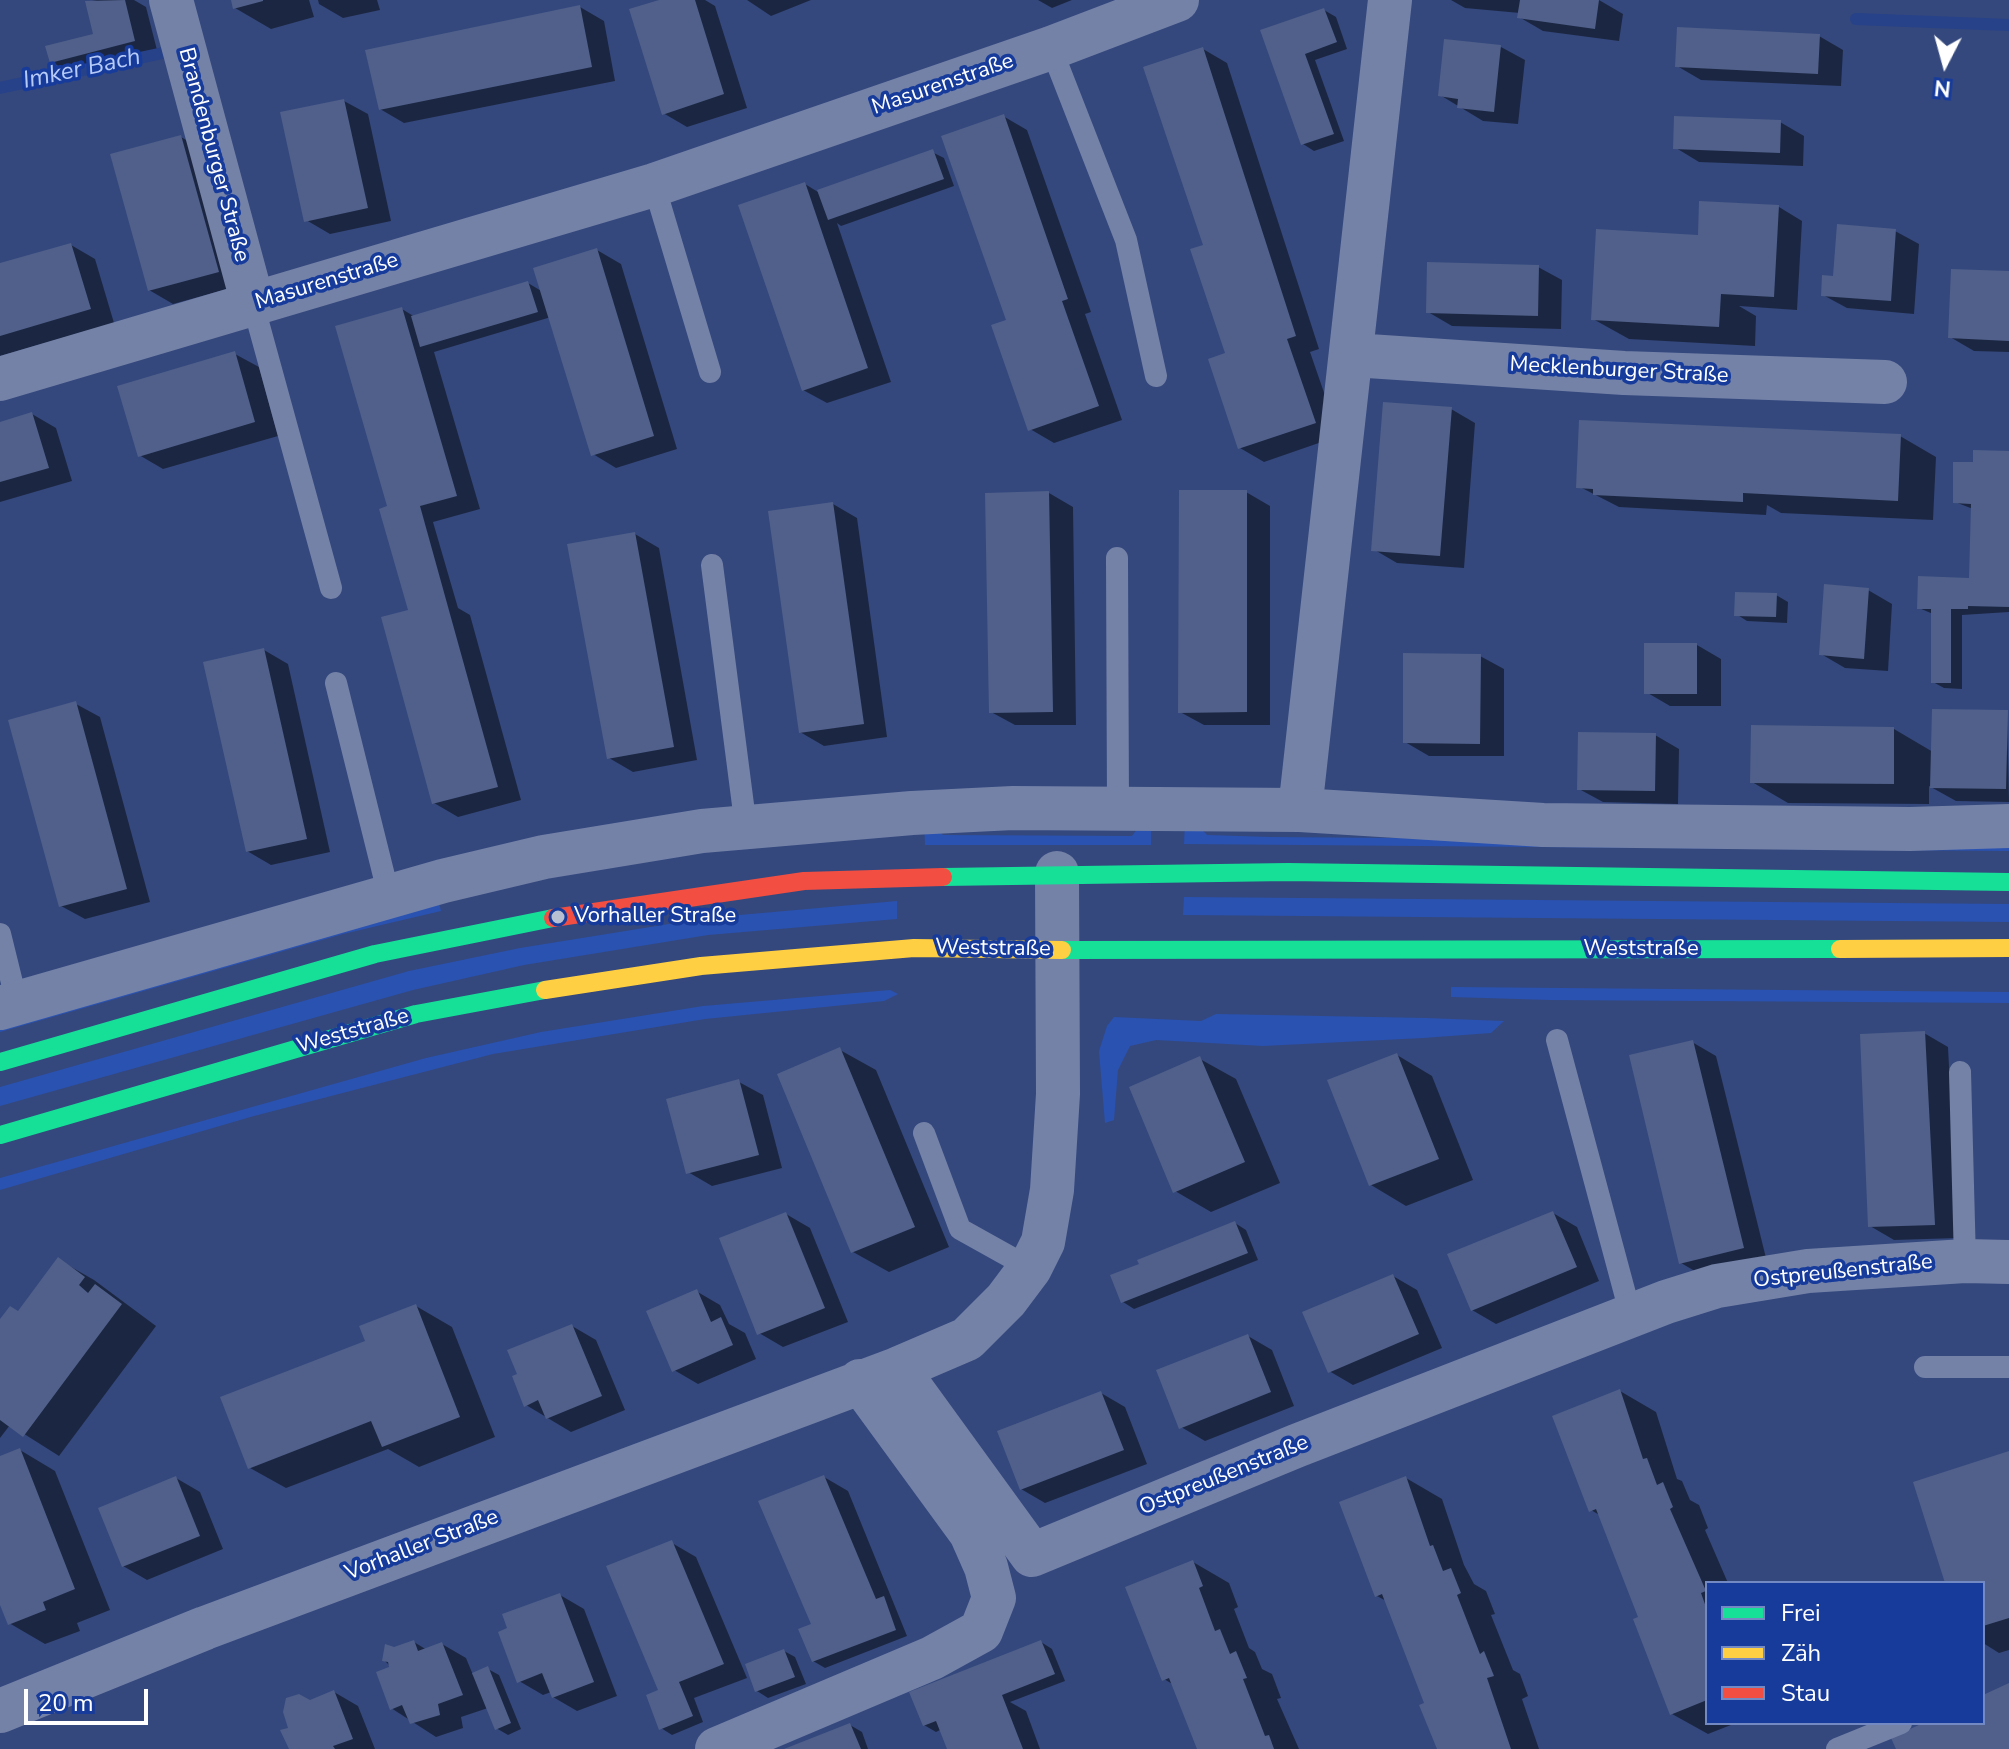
<!DOCTYPE html>
<html>
<head>
<meta charset="utf-8">
<style>
  body { margin:0 }
  #map { position:relative; width:2009px; height:1749px; overflow:hidden; background:#34487d; font-family:"Nunito Sans",sans-serif }
  canvas { display:block }
  .legend { position:absolute; left:1705px; top:1581px; width:280px; height:144px; box-sizing:border-box; background:#163b9b; border:2px solid #7389c3; margin:0; padding:10px 14px; list-style:none; font-size:24px; color:#fff }
  .legend li { display:flex; align-items:center; gap:16px; height:40px }
  .legend b { width:40px; border:2px solid #7389c3 }
  .north { position:absolute; left:1905px; top:24px; width:80px; height:80px; -webkit-text-stroke:6px #163b9b; paint-order:stroke; rotate:186deg; font-size:22px; font-weight:700; line-height:32px; text-align:center; color:#fff }
  .north::after { content:''; display:block; margin:auto; width:28px; height:36px; background:#fff; clip-path:polygon(50% 0,100% 100%,50% 72%,0 100%) }
  .scale { position:absolute; left:24px; top:1689px; width:124px; height:36px; box-sizing:border-box; border:4px solid #fff; border-top:0; padding-left:10px; font-size:24px; line-height:28px; white-space:nowrap; color:#fff; -webkit-text-stroke:6px #163b9b; paint-order:stroke }
</style>
</head>
<body>
<div id="map">
<canvas width="2009" height="1749"></canvas>
<ul class="legend">
<li><b style="height:10px;background:#16e098"></b>Frei</li>
<li><b style="height:10px;background:#ffcf43"></b>Zäh</li>
<li><b style="height:10px;background:#f24e42"></b>Stau</li>
</ul>
<div class="north">N</div>
<div class="scale">20 m</div>
</div>
<script>
const ctx = document.querySelector('canvas').getContext('2d');
ctx.lineJoin = 'round';
function fill(path, color) {
  ctx.fillStyle = color;
  ctx.fill(path, 'evenodd');
}
function poly(rows) {
  const path = new Path2D();
  for (const r of rows) {
    path.moveTo(r[0], r[1]);
    for (let i = 2; i < r.length; i += 2) path.lineTo(r[i], r[i + 1]);
  }
  return path;
}
function stroke(path, color, width, dash) {
  ctx.strokeStyle = color;
  ctx.lineWidth = width;
  ctx.lineCap = dash ? 'butt' : 'round';
  ctx.setLineDash(dash || []);
  ctx.stroke(path);
}
function write(font, color, halo, rows, align = 'center') {
  ctx.font = font + ' "Nunito Sans",sans-serif';
  ctx.lineWidth = 7;
  ctx.setLineDash([]);
  ctx.textBaseline = 'middle';
  ctx.strokeStyle = halo;
  ctx.fillStyle = color;
  for (const [text, x, y, turn = 0] of rows) {
    ctx.save();
    ctx.translate(x, y);
    ctx.rotate((+turn || 0) * Math.PI / 180);
    ctx.textAlign = isNaN(turn) ? turn : align;
    if (halo) ctx.strokeText(text, 0, 0);
    ctx.fillText(text, 0, 0);
    ctx.restore();
  }
}
fill(poly([
  [1151,818,1151,845,925,845,924,822,928,820,943,835,1132,836,1142,822],
  [1193,820,1207,835,1270,837,2009,843,2009,851,1184,844,1185,821],
  [1184,897,2009,904,2009,922,1183,915],
  [897,901,897,919,708,935,524,965,413,990,0,1106,0,1087,409,971,520,948,706,918],
  [439,903,441,911,343,934,0,1032,0,1023],
  [1451,987,2009,992,2009,1003,1550,1000,1451,997],
  [890,990,898,994,884,1001,705,1019,493,1054,254,1116,0,1190,0,1178,426,1058,541,1032,703,1006],
  [1216,1014,1426,1018,1504,1021,1491,1033,1423,1038,1263,1046,1156,1040,1130,1046,1118,1070,1114,1120,1105,1123,1099,1051,1107,1026,1114,1017,1201,1021]
]), '#2a52b1');
fill(poly([
  [97,0,134,0,146,7,158,54,75,76,52,62,96,35,87,2],
  [233,0,309,0,314,17,271,29,235,8],
  [318,0,377,0,380,10,343,18,319,4],
  [666,0,705,0,715,6,747,108,687,127,663,113],
  [747,0,811,0,771,16],
  [1038,0,1072,0,1052,8],
  [1451,0,1599,0,1623,14,1619,41,1543,31,1519,17,1520,13,1465,8],
  [580,7,604,21,615,81,404,123,380,109],
  [1324,10,1336,17,1347,49,1315,60,1344,141,1314,151,1303,144,1263,32],
  [1819,36,1843,50,1841,86,1701,80,1677,66],
  [1501,47,1525,60,1518,124,1483,121,1440,95],
  [1203,49,1227,63,1319,349,1310,352,1339,436,1264,462,1240,448,1228,354,1206,246],
  [344,101,368,114,391,221,330,234,306,220],
  [1003,116,1027,130,1091,312,1085,314,1122,420,1054,443,1030,429,1009,321],
  [1780,122,1804,136,1803,166,1699,162,1676,148],
  [181,137,205,151,242,285,173,304,149,290],
  [932,152,944,158,954,186,841,226,837,223,891,382,827,403,803,390,805,184,818,192],
  [1779,207,1802,221,1797,310,1739,306,1756,316,1755,346,1629,339,1593,319],
  [1895,231,1919,244,1914,314,1847,308,1823,295,1835,279],
  [71,245,95,259,114,323,0,356,0,265],
  [597,250,621,264,677,449,616,468,593,454,551,317,434,352,480,509,433,522,458,608,470,615,521,800,458,817,434,803,410,611,387,509,402,309,415,317,528,283,543,292],
  [1538,267,1562,280,1561,329,1452,326,1428,312],
  [2009,273,2009,352,1974,351,1950,337],
  [235,354,259,367,278,436,163,469,139,455],
  [1451,409,1475,423,1464,568,1397,563,1373,549],
  [32,414,56,428,72,481,0,502,0,424],
  [1900,436,1936,457,1933,520,1781,513,1767,505,1766,515,1619,507,1578,486],
  [2009,453,2009,612,1962,615,1962,689,1944,688,1933,682,1933,614,1919,608,1971,582,1973,509,1955,502,1972,464],
  [1246,492,1270,506,1270,725,1204,725,1180,712],
  [1049,493,1073,507,1076,725,1015,725,991,712],
  [833,504,857,518,887,737,824,746,800,732],
  [635,534,659,548,697,760,633,772,609,758],
  [1868,590,1892,604,1888,671,1845,668,1821,654],
  [1776,595,1788,602,1787,623,1747,621,1736,614],
  [1697,645,1721,659,1721,706,1670,706,1646,692],
  [264,650,288,664,330,852,271,865,247,851],
  [1480,656,1504,669,1504,756,1429,756,1405,742],
  [76,704,100,717,150,902,85,919,61,906],
  [2007,712,2009,802,1956,801,1929,786,1929,804,1788,803,1752,782,1894,729,1933,752],
  [1655,735,1679,749,1678,804,1603,802,1579,789],
  [1924,1033,1948,1047,1958,1238,1894,1240,1870,1226],
  [1692,1042,1716,1056,1767,1262,1705,1277,1681,1263],
  [840,1050,876,1070,949,1247,889,1272,853,1252],
  [1397,1055,1432,1076,1473,1180,1406,1206,1371,1185],
  [1200,1059,1236,1079,1280,1183,1211,1212,1175,1191],
  [739,1082,763,1095,782,1168,712,1186,688,1172],
  [1553,1213,1577,1227,1599,1281,1496,1324,1472,1310],
  [786,1214,810,1228,848,1322,783,1347,759,1333],
  [1235,1223,1246,1230,1258,1260,1134,1309,1123,1302],
  [59,1260,94,1280,156,1326,59,1456,10,1425,0,1438,0,1322,19,1313],
  [1393,1276,1417,1290,1442,1348,1353,1385,1329,1371],
  [696,1291,720,1305,729,1324,745,1333,756,1359,698,1384,674,1370],
  [416,1306,452,1327,495,1437,419,1467,388,1449,286,1488,250,1468,367,1342],
  [572,1326,596,1340,625,1410,571,1432,526,1405],
  [1248,1336,1272,1350,1294,1406,1205,1441,1181,1427],
  [1620,1391,1656,1412,1677,1479,1682,1481,1690,1500,1699,1505,1708,1528,1705,1530,1728,1583,1707,1583,1707,1723,1736,1723,1708,1734,1672,1714,1641,1618,1601,1516,1591,1510],
  [1101,1393,1125,1407,1147,1464,1045,1503,1021,1489],
  [20,1450,55,1471,110,1610,77,1623,80,1631,45,1644,9,1623,0,1600,0,1458],
  [2009,1453,2009,1650,1999,1653,1983,1643,1983,1583,1948,1583],
  [824,1477,848,1491,907,1636,825,1668,813,1661],
  [176,1478,200,1492,223,1549,147,1580,123,1566],
  [1406,1478,1442,1499,1464,1565,1474,1584,1486,1591,1495,1614,1491,1615,1513,1670,1520,1674,1528,1696,1522,1699,1539,1749,1438,1749,1427,1704,1388,1602,1377,1596],
  [672,1543,696,1557,747,1678,694,1698,703,1722,672,1735,661,1728],
  [1193,1562,1229,1583,1238,1607,1234,1609,1249,1648,1255,1652,1262,1669,1272,1674,1281,1698,1277,1699,1299,1749,1199,1749,1174,1685,1164,1679],
  [560,1595,584,1609,617,1696,577,1711,553,1697,551,1692,543,1695,519,1681],
  [414,1642,427,1650,442,1644,466,1658,473,1675,488,1669,499,1675,521,1729,508,1735,496,1728,488,1708,461,1717,463,1728,436,1737,391,1708,392,1668,384,1660,394,1650],
  [1041,1642,1052,1649,1065,1681,1010,1702,1026,1711,1040,1749,949,1749,942,1729,936,1732,924,1725],
  [784,1651,795,1657,806,1684,768,1698,757,1691],
  [334,1692,358,1706,375,1749,293,1749,291,1729,310,1702],
  [850,1725,862,1732,868,1749,789,1749]
]), '#0007');
stroke(poly([
  [1856,19,2009,25],
  [0,88,163,53]
]), '#274289', 12);
fill(poly([
  [125,0,135,41,50,63,45,46,93,34,85,1],
  [231,0,263,0,263,1,233,9],
  [659,0,695,0,724,94,662,115,629,9],
  [1520,0,1599,0,1595,29,1517,18],
  [580,5,592,67,379,110,365,50],
  [1324,8,1337,42,1305,54,1334,134,1301,145,1260,30],
  [1677,27,1820,34,1818,74,1675,67],
  [1444,39,1501,45,1494,112,1457,108,1458,99,1438,96],
  [1203,47,1296,336,1287,339,1316,423,1238,449,1208,359,1225,353,1190,249,1203,245,1143,67],
  [344,99,368,208,304,222,280,112],
  [1004,114,1068,299,1062,301,1099,406,1028,431,991,325,1006,320,941,136],
  [1674,116,1781,120,1780,153,1673,149],
  [181,135,219,272,148,291,110,154],
  [933,149,944,179,828,220,817,190],
  [805,182,868,368,802,391,738,205],
  [1699,201,1779,205,1774,297,1721,294,1719,327,1591,320,1596,229,1698,235],
  [1837,224,1896,229,1891,301,1821,296,1822,275,1833,276],
  [71,243,91,309,0,336,0,263],
  [597,248,654,436,591,456,533,268],
  [1427,262,1539,265,1538,316,1426,313],
  [1951,269,2009,271,2009,341,1948,338],
  [528,281,538,312,420,347,411,316],
  [402,307,457,496,420,506,498,787,432,804,381,617,408,610,379,509,387,506,335,326],
  [235,351,255,422,138,457,117,386],
  [1383,402,1452,407,1440,556,1371,551],
  [32,412,49,468,0,482,0,422],
  [1579,420,1901,434,1898,501,1743,493,1743,502,1593,495,1593,489,1576,488],
  [1973,450,2009,451,2009,607,1968,606,1968,609,1951,609,1951,683,1931,683,1931,609,1917,609,1918,576,1969,578,1971,504,1953,503,1953,462,1973,462],
  [1179,490,1247,490,1247,712,1178,713],
  [1049,491,1053,712,989,713,985,493],
  [833,502,864,724,799,733,768,511],
  [635,532,674,747,607,759,567,544],
  [1824,584,1869,588,1864,659,1819,655],
  [1735,592,1777,593,1776,617,1734,616],
  [1644,643,1697,643,1697,694,1644,694],
  [264,648,307,839,246,852,203,662],
  [1403,653,1481,654,1480,744,1403,743],
  [76,701,127,889,59,907,8,720],
  [1932,709,2008,710,2006,789,1930,788],
  [1751,725,1894,727,1894,784,1750,783],
  [1578,732,1656,733,1655,791,1577,790],
  [1925,1031,1935,1225,1868,1227,1860,1034],
  [1693,1040,1744,1248,1679,1264,1629,1055],
  [840,1047,915,1227,851,1253,777,1074],
  [1397,1053,1439,1159,1369,1186,1327,1080],
  [1200,1056,1245,1162,1173,1193,1129,1087],
  [739,1079,759,1155,686,1174,666,1099],
  [1553,1211,1577,1267,1471,1311,1447,1254],
  [786,1212,825,1308,757,1335,719,1238],
  [1235,1221,1248,1253,1121,1303,1110,1275,1139,1264,1137,1260],
  [58,1257,85,1277,79,1285,88,1293,95,1284,122,1304,23,1437,0,1420,0,1319,10,1306,18,1311],
  [1393,1274,1419,1334,1328,1373,1302,1312],
  [697,1289,711,1322,721,1317,733,1345,672,1372,646,1311],
  [416,1304,460,1417,382,1447,371,1421,248,1469,220,1397,365,1341,359,1326],
  [572,1324,602,1396,546,1419,538,1400,524,1407,512,1376,517,1374,507,1350],
  [1248,1334,1271,1392,1179,1429,1156,1370],
  [1620,1389,1643,1459,1647,1458,1657,1485,1663,1482,1673,1507,1670,1509,1706,1591,1701,1593,1707,1610,1707,1700,1670,1715,1633,1619,1638,1617,1596,1509,1589,1512,1552,1416],
  [1101,1391,1124,1450,1020,1490,997,1431],
  [20,1448,75,1589,43,1602,46,1610,8,1625,0,1605,0,1456],
  [2009,1451,2009,1618,1983,1626,1983,1583,1945,1583,1913,1482],
  [824,1475,876,1599,884,1596,896,1630,812,1662,798,1629,811,1624,758,1501],
  [176,1476,200,1536,122,1567,98,1508],
  [1406,1476,1430,1546,1433,1545,1443,1571,1451,1568,1461,1593,1457,1595,1480,1654,1484,1651,1494,1676,1487,1678,1511,1749,1437,1749,1419,1705,1424,1703,1382,1594,1375,1597,1339,1502],
  [672,1540,724,1664,679,1682,693,1716,659,1730,646,1695,658,1690,606,1566],
  [1193,1560,1203,1586,1199,1588,1215,1631,1220,1629,1230,1654,1236,1651,1247,1678,1243,1679,1265,1736,1269,1735,1274,1749,1197,1749,1169,1678,1162,1681,1125,1587],
  [560,1593,594,1682,552,1698,542,1673,517,1683,498,1632,507,1628,502,1614],
  [414,1640,418,1651,442,1642,463,1695,438,1704,440,1715,410,1724,402,1705,390,1710,376,1672,389,1667,388,1662,382,1661,385,1644,394,1647],
  [1041,1640,1055,1674,1002,1695,1023,1749,947,1749,936,1721,923,1726,909,1692],
  [784,1649,795,1677,755,1692,745,1664],
  [488,1666,511,1723,495,1730,472,1673],
  [2009,1683,2009,1749,1896,1749,1891,1738,1923,1723,1983,1723,1983,1695],
  [334,1690,353,1739,333,1746,335,1749,289,1749,280,1730,288,1728,283,1712,286,1698,299,1694,310,1700],
  [850,1723,861,1749,784,1749]
]), '#50608a');
stroke(poly([
  [1051,48,1126,240,1156,376],
  [654,185,710,372],
  [253,304,331,588],
  [1117,558,1118,808],
  [712,565,746,828],
  [336,683,389,896],
  [0,934,17,1003],
  [1557,1040,1631,1316],
  [1960,1072,1965,1261],
  [924,1133,960,1229,1030,1268],
  [1925,1367,2009,1367],
  [1837,1749,1901,1723]
]), '#7482a8', 22);
stroke(poly([
  [171,0,253,304],
  [1353,355,1624,373,1885,382],
  [0,379,654,185,1051,48,1177,0],
  [1300,810,1390,0],
  [0,1008,443,881,544,857,702,831,912,813,1013,808,1300,810,1543,825,1910,829,2009,826],
  [897,1369,1032,1555,1296,1446,1666,1302,1717,1286,1808,1271,1965,1261,2009,1262],
  [0,1711,205,1628,897,1369,967,1339,1006,1300,1030,1268,1043,1242,1052,1190,1058,1094,1057,873],
  [717,1749,932,1658,981,1631,994,1598,986,1567,971,1533,860,1381]
]), '#7482a8', 44);
stroke(poly([
  [943,877,1288,872,2009,882],
  [1062,950,1840,949],
  [0,1062,375,954,553,918],
  [0,1135,416,1014,545,990]
]), '#16e098', 18);
stroke(poly([
  [1840,949,2009,948],
  [545,990,701,966,914,948,1062,950]
]), '#ffcf43', 18);
stroke(poly([
  [553,918,804,881,943,877]
]), '#f24e42', 18);
for (const [x, y, r, color] of [
  [558,917,8,"#b8bfd2"]
]) {
  const dot = new Path2D();
  dot.arc(x, y, r, 0, 2 * Math.PI);
  ctx.fillStyle = color;
  ctx.fill(dot);
  stroke(dot, '#163b9b', 3);
}
write('22px', '#fff', '#163b9b', [
  ["Masurenstraße",943,85,-19],
  ["Brandenburger Straße",213,155,75],
  ["Masurenstraße",327,282,-17],
  ["Mecklenburger Straße",1619,371,3],
  ["Weststraße",993,949,1],
  ["Weststraße",1641,950],
  ["Weststraße",353,1032,-16],
  ["Ostpreußenstraße",1843,1272,-6],
  ["Ostpreußenstraße",1224,1476,-22],
  ["Vorhaller Straße",422,1546,-21]
]);
write('22px', '#fff', '#163b9b', [
  ["Vorhaller Straße",574,917]
], 'left');
write('italic 24px', '#b7cbf9', '#163b9b', [
  ["Imker Bach",82,70,-12]
]);
</script>
</body>
</html>
